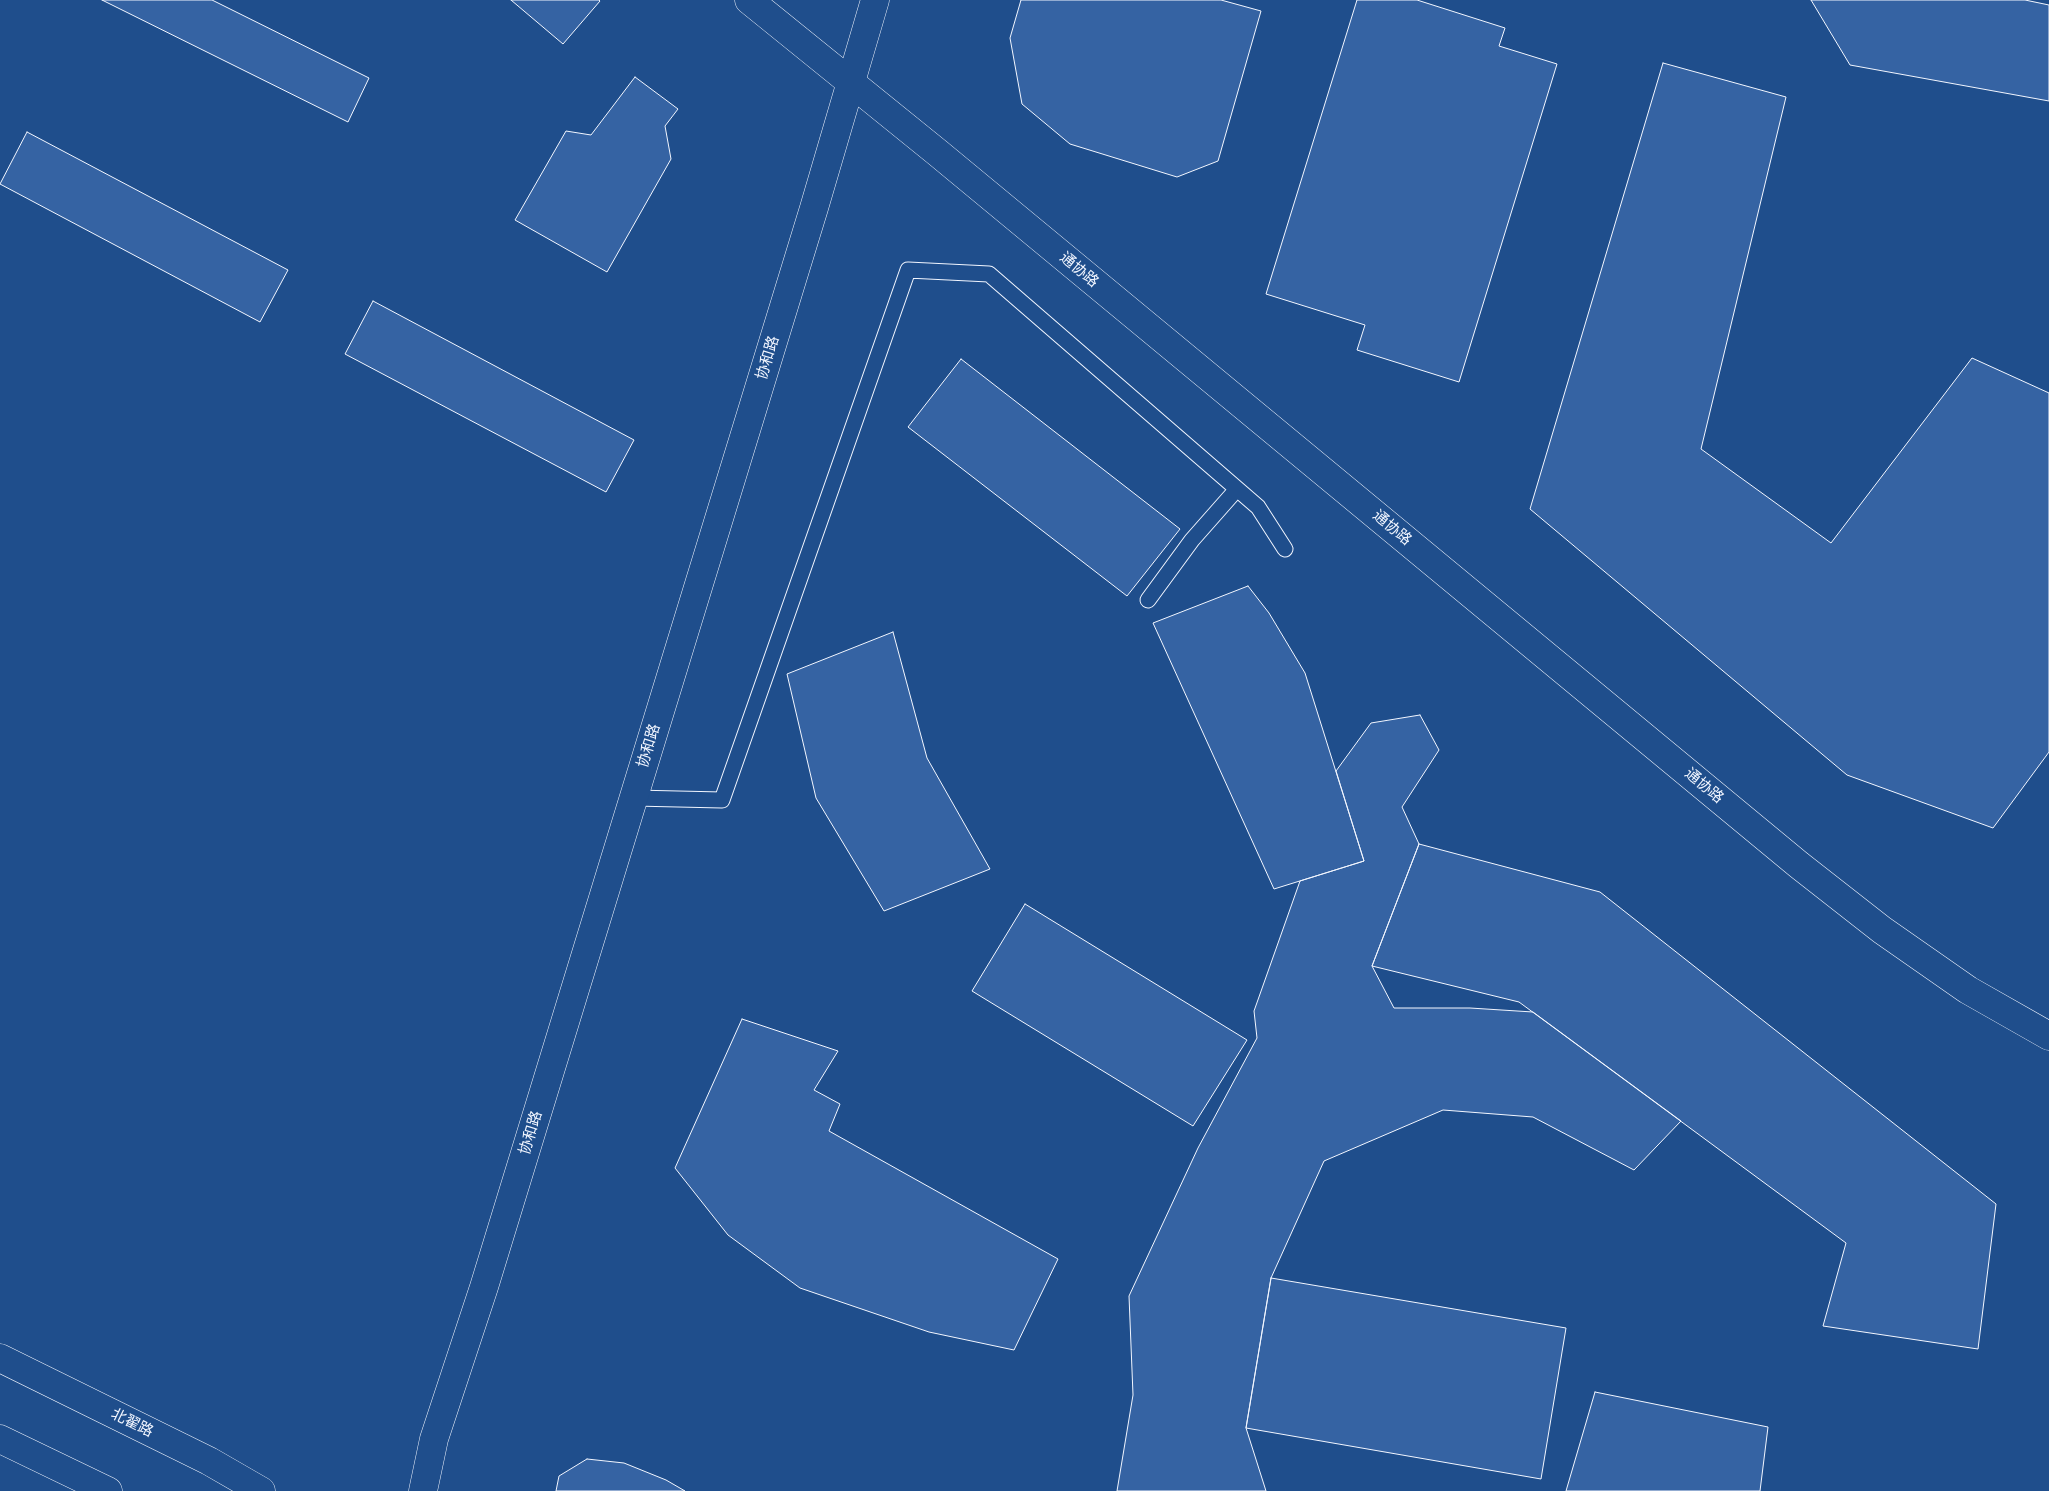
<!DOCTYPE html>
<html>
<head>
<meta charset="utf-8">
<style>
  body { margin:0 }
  canvas { display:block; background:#1f4e8c }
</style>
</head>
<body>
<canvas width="2049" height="1491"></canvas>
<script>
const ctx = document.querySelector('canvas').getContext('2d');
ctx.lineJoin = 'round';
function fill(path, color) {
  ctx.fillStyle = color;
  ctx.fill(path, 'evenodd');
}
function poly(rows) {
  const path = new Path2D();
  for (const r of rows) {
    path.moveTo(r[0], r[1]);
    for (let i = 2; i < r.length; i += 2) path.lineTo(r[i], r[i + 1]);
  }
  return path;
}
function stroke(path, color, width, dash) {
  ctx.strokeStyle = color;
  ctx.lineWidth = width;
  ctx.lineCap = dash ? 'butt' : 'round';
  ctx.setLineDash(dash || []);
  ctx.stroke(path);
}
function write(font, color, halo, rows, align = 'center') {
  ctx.font = font + ' Lora,"Noto Sans SC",serif';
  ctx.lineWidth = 4;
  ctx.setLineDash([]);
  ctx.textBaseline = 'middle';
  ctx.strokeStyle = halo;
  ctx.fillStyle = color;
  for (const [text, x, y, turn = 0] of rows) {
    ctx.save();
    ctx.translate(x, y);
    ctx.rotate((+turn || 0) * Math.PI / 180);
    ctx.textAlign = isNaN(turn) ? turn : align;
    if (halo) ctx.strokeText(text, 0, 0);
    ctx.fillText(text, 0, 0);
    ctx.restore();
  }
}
const building = poly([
  [102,0,212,0,369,78,348,122,102,0],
  [511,0,599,0,600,1,563,44,511,0],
  [1021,0,1221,0,1261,11,1218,161,1177,177,1070,144,1022,104,1010,38,1021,0],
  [1357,0,1417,0,1505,28,1499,46,1557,64,1459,382,1357,350,1365,325,1266,294,1357,0],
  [1811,0,2025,0,2049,5,2049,101,1850,65,1811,0],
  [1663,63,1786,97,1701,449,1831,543,1972,358,2049,393,2049,752,1993,828,1847,775,1530,509,1663,63],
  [635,77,678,109,665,126,671,159,607,272,515,220,566,131,591,135,635,77],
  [27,132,288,270,260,322,0,184,27,132],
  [373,301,634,440,606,492,345,354,373,301],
  [961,359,1180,529,1127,596,908,427,961,359],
  [1248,586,1269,613,1305,673,1364,861,1274,889,1153,623,1248,586],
  [893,632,927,758,990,869,884,911,816,798,787,674,893,632],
  [1420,715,1439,750,1402,807,1419,844,1372,966,1394,1008,1470,1008,1533,1012,1681,1121,1634,1170,1533,1117,1443,1110,1324,1161,1271,1278,1246,1428,1266,1491,1117,1491,1133,1395,1129,1296,1198,1148,1257,1038,1254,1011,1300,881,1364,861,1336,771,1371,723,1420,715],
  [1419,844,1600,892,1996,1204,1978,1349,1823,1326,1846,1243,1519,1002,1372,966,1419,844],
  [1025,904,1247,1040,1193,1126,972,991,1025,904],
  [742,1019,838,1051,814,1090,840,1104,829,1131,1058,1259,1014,1350,929,1332,800,1288,728,1235,675,1168,742,1019],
  [1271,1278,1566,1328,1541,1479,1246,1428,1271,1278],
  [1595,1392,1768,1427,1760,1491,1566,1491,1595,1392],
  [587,1459,624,1463,666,1480,685,1491,556,1491,559,1476,587,1459]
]);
fill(building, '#3563a3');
stroke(building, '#f2f6ff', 1);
const lane = poly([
  [1148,600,1192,540,1237,489],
  [634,798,722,800,908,270,989,274,1258,507,1285,549]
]);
const secondary = poly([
  [749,0,938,153,1799,865,1882,930,1968,990,2049,1036],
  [423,1491,434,1439,484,1287,814,208,875,0]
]);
const primary = poly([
  [0,1358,209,1461,261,1491]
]);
const highway = poly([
  [0,1439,108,1491]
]);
stroke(lane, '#f2f6ff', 17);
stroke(secondary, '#f2f6ff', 29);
stroke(primary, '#f2f6ff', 29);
stroke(highway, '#f2f6ff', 29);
stroke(lane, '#1f4e8c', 15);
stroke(secondary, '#1f4e8c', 28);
stroke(primary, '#1f4e8c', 28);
stroke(highway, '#1f4e8c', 28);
write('15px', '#f2f6ff', '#1f4e8c', [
  ["通协路",1079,270,40],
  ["协和路",768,358,-73],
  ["通协路",1392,528,40],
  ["协和路",649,746,-73],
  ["通协路",1704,786,40],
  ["协和路",531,1133,-73],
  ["北翟路",132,1423,26]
]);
</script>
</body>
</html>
